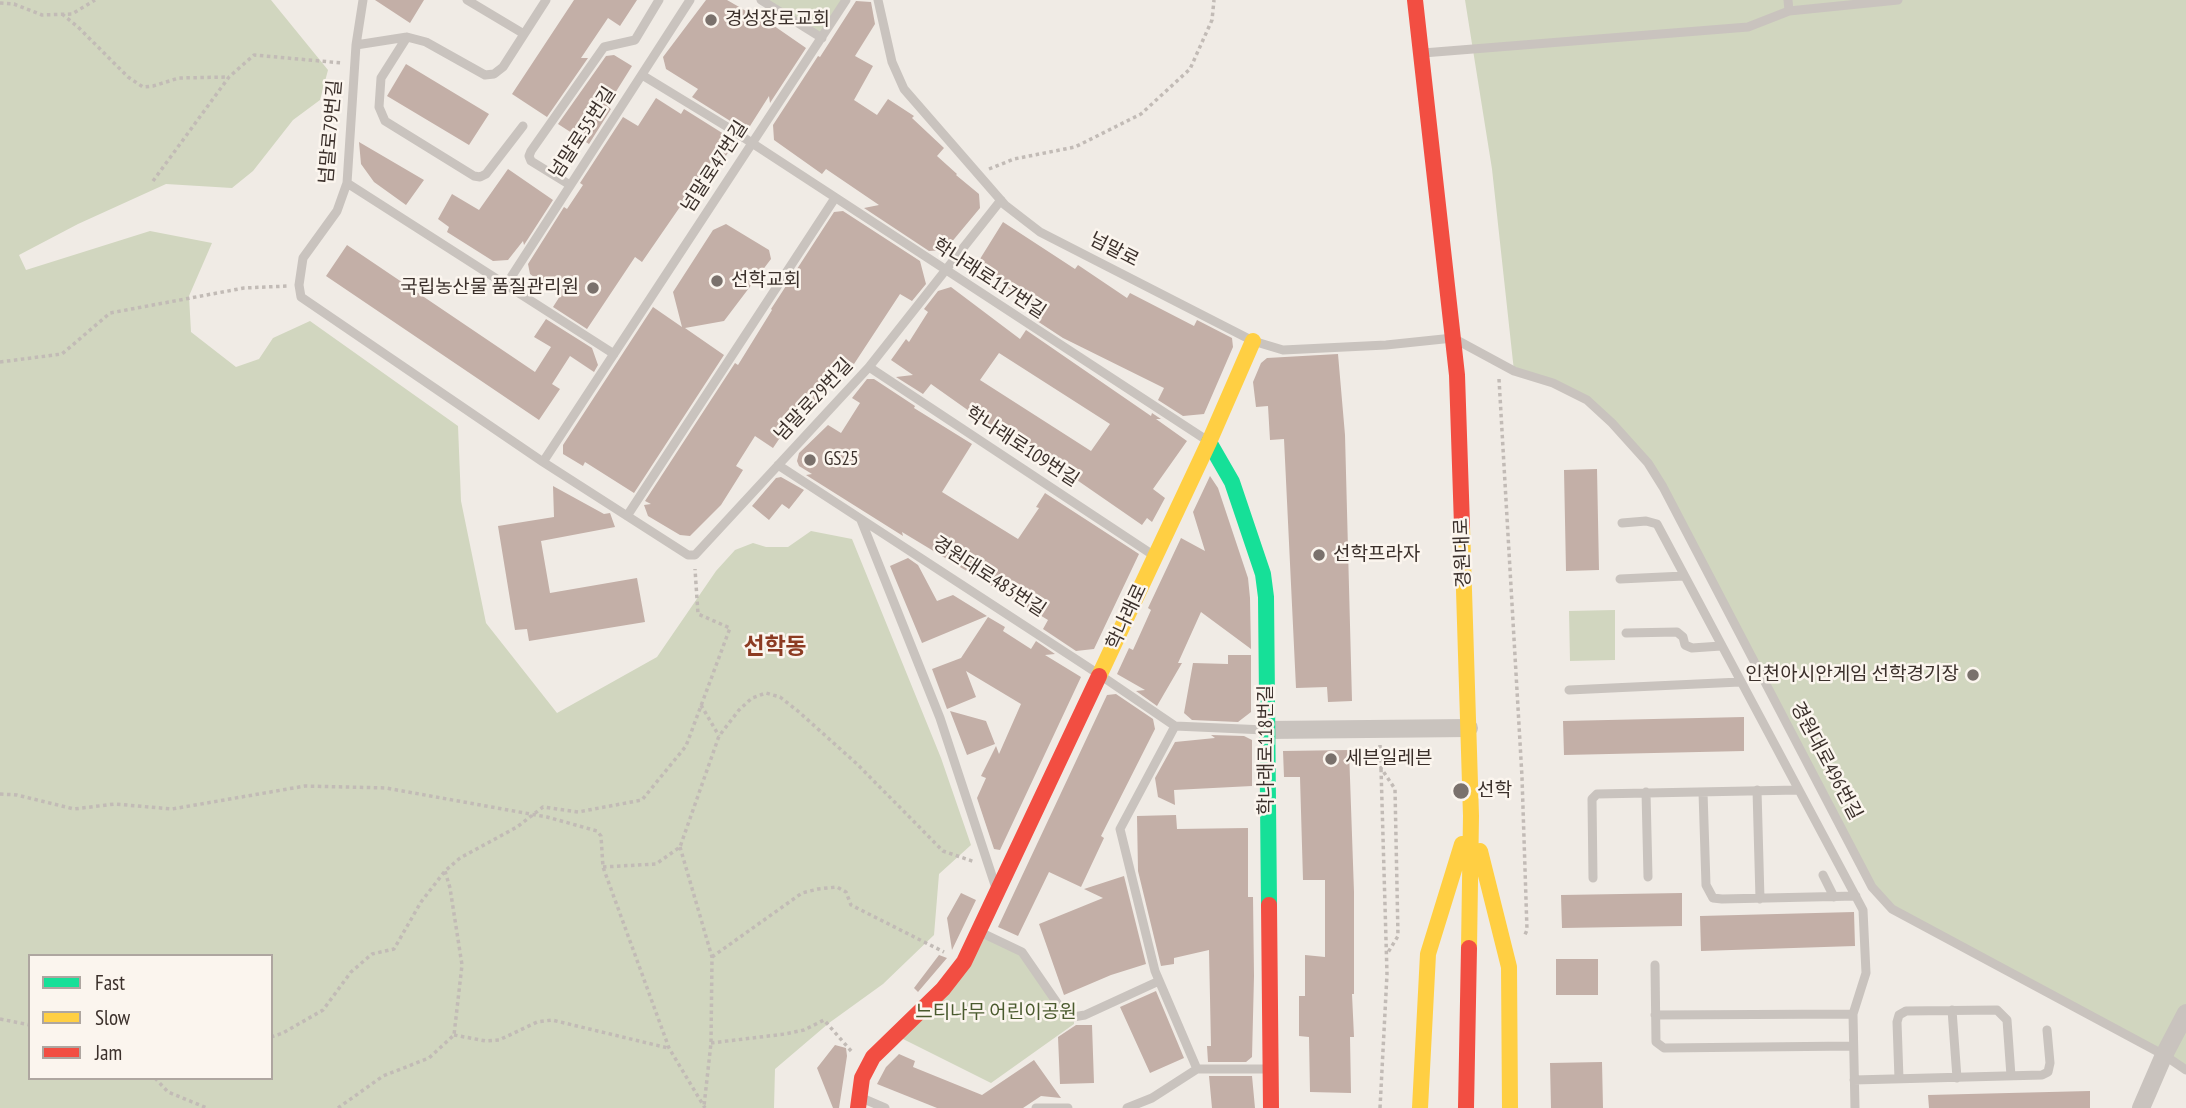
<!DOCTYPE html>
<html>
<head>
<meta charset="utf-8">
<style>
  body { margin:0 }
  #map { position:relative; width:2186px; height:1108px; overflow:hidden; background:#f0ebe5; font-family:"PT Sans Narrow",sans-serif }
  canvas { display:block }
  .legend { position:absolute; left:28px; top:954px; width:245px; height:126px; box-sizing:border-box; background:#fbf5ee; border:2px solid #aea6a0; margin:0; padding:9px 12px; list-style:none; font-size:21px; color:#3b302b }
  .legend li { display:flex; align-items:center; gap:14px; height:35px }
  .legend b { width:35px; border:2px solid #aea6a0 }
</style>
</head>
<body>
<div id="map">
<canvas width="2186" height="1108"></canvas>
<ul class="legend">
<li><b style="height:9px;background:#16e098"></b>Fast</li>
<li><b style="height:9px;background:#ffcf43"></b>Slow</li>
<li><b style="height:9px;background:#f24e42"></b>Jam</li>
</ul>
</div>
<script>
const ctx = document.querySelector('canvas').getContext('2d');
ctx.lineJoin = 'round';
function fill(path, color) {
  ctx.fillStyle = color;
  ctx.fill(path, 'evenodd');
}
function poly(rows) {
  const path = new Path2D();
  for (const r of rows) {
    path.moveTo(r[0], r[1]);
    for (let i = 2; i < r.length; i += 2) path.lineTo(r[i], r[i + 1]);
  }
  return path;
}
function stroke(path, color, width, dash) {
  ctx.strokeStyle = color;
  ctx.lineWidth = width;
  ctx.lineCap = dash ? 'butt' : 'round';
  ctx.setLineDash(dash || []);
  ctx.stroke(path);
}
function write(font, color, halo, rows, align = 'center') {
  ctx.font = font + ' "PT Sans Narrow","Noto Sans KR",sans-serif';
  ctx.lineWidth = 5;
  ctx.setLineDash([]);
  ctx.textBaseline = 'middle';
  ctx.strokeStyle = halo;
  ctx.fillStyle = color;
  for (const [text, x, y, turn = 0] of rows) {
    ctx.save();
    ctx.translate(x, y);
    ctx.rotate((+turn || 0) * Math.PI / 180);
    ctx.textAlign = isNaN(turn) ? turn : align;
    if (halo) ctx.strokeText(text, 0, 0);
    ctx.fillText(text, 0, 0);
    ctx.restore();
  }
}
fill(poly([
  [0,0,271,0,328,70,320,100,293,120,253,171,232,188,166,184,78,224,19,255,26,270,150,231,212,243,189,296,191,332,236,367,259,359,273,338,310,321,458,426,461,501,486,623,557,713,657,657,716,571,735,550,753,543,766,547,788,547,811,531,852,539,941,758,971,845,939,874,934,935,883,984,829,1023,775,1069,774,1108,0,1108],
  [30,956,271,956,271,1078,30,1078],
  [761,0,846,0,822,38],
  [1465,0,2186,0,2186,1070,1912,922,1872,887,1648,463,1587,400,1514,371,1492,169],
  [1615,610,1615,660,1570,661,1569,611],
  [979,934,1021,954,1074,1019,1074,1024,991,1083,897,1036]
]), '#d1d6bf');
fill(poly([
  [375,0,424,0,410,23],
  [574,0,637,0,620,26,608,18,581,58,588,58,547,117,512,94],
  [706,0,727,0,753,15,754,12,806,48,770,103,769,96,750,126,746,124,743,129,692,97,698,89,666,69,663,57],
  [856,1,871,2,875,24,855,56,873,66,854,100,877,115,888,99,914,116,912,118,944,148,937,156,957,174,956,175,979,194,980,208,945,250,929,251,864,208,879,205,826,169,822,174,774,140,773,125,818,56,820,57],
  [614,55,632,66,607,106,611,109,589,144,558,124,606,56],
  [406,64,489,114,469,145,387,96],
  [656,98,681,114,684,109,735,141,721,164,713,159,642,262,635,257,587,329,553,307,560,296,530,274,528,264,564,207,567,209,583,185,580,183,623,117,638,126],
  [359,142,424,180,406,205,374,182,361,164],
  [508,169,553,200,524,245,523,241,508,260,493,261,447,232,449,227,438,219,452,194,479,210],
  [843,211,920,261,926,284,912,301,900,294,854,364,843,357,814,402,812,401,815,386,773,448,755,436,736,466,743,470,721,505,690,536,680,535,648,516,644,505,651,504,645,501,735,363,738,365,772,310,771,309,834,212],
  [1003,222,1075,269,1078,265,1127,298,1130,293,1194,326,1197,320,1232,338,1233,347,1204,414,1183,416,1158,400,1164,388,1063,338,1034,319,1041,310,975,267],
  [726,224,769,250,771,259,724,321,685,328,724,355,634,493,585,462,583,466,563,454,563,445,653,307,682,327,673,292,713,230],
  [347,245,535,372,551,347,534,337,546,319,592,348,598,365,594,372,570,356,552,384,560,389,539,420,326,276],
  [951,287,1020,339,1026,330,1151,416,1152,413,1161,419,1156,419,1187,441,1153,489,1165,498,1152,522,1147,518,1142,525,1061,469,986,423,931,384,923,394,896,377,913,375,891,360,906,339,909,342,928,312,924,309,938,291],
  [999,353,1110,424,1091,451,980,380],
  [1338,354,1345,435,1352,701,1328,702,1327,687,1296,688,1284,439,1270,440,1268,406,1256,407,1253,382,1261,363,1267,358],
  [867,379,874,379,915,406,914,408,972,444,942,492,1018,539,1039,508,1036,507,1045,493,1139,554,1094,649,1076,651,1043,629,1048,620,902,532,903,536,806,475,812,474,799,466,797,461,799,453,828,425,841,433,860,403,852,398],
  [1597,469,1599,570,1566,571,1564,470],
  [1210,476,1218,488,1248,578,1250,598,1251,649,1201,612,1178,663,1182,663,1157,706,1136,691,1145,690,1117,674,1129,648,1133,650,1151,610,1148,608,1181,538,1205,551,1193,512],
  [781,477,804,490,789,509,782,504,769,520,752,506,776,478],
  [553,486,604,514,610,513,615,527,541,541,550,593,637,578,645,622,529,641,527,629,515,630,498,526,554,517],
  [908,558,918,565,937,601,953,595,987,616,922,643,890,566],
  [988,617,1005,627,1003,631,1031,649,1036,641,1055,654,1045,655,1081,677,1000,850,994,849,977,798,986,778,981,776,996,746,999,754,1021,704,966,671,976,697,947,709,932,669,961,658],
  [1228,655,1251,655,1251,712,1238,722,1192,720,1184,713,1193,663,1228,664],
  [1116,694,1153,719,1155,729,1101,836,1104,838,1081,887,1049,872,1018,936,998,927,1107,695],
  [950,711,986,721,995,744,967,755],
  [1744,717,1744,751,1564,755,1563,721],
  [1211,735,1244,736,1252,740,1252,786,1174,790,1175,805,1158,797,1155,778,1175,742,1215,738],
  [1349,750,1354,892,1354,994,1352,994,1354,1037,1350,1037,1351,1093,1310,1092,1309,1037,1299,1036,1299,996,1305,996,1305,955,1325,957,1325,880,1303,880,1300,777,1284,777,1283,751],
  [1176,815,1177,829,1248,828,1248,897,1253,897,1254,976,1252,1057,1246,1062,1208,1062,1207,1046,1211,1046,1209,950,1174,958,1174,964,1161,966,1138,871,1137,816],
  [1124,876,1146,964,1111,975,1064,995,1039,924,1103,898,1084,889],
  [961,893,976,900,952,950,947,918],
  [1682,893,1682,926,1562,928,1561,895],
  [1854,912,1855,946,1701,951,1700,916],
  [939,955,947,958,918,992,914,988],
  [1556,959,1598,959,1598,995,1556,995],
  [1156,991,1184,1058,1150,1073,1120,1007],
  [1076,1025,1092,1025,1094,1083,1060,1084,1058,1037],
  [835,1045,846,1048,847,1056,839,1108,833,1108,817,1068],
  [899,1054,915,1061,913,1067,982,1095,1034,1060,1061,1098,1041,1096,1023,1108,937,1108,877,1084,886,1067],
  [1602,1062,1603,1108,1551,1108,1550,1063],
  [1209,1076,1252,1076,1255,1108,1212,1108],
  [2090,1091,2090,1108,1929,1108,1928,1095]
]), '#c3afa7');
stroke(poly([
  [0,3,14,4,42,15,72,14,95,0],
  [62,14,78,27,128,77,143,87,153,86,179,78,229,77],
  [989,169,1014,159,1075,147,1141,114,1190,69,1212,20,1214,0],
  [153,181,229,77,254,55,342,63],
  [0,362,62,354,110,313,244,288,288,286],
  [1499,379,1522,777,1527,930,1524,937],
  [701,705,719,736],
  [1380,745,1381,768,1395,789,1398,936,1387,954],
  [0,794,17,795,74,809,115,804,172,809,305,786,386,788,547,817,597,831,601,836,603,867,669,1048,705,1108],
  [680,847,712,957,711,1043,704,1106],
  [603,867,656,864,680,847,719,736,739,710,752,698,766,693,780,697,799,712,857,764,943,851,975,862],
  [712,957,802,893,818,889,837,887,846,892,851,905,944,952],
  [0,1019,30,1025],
  [454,1035,486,1041,499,1040,537,1022,552,1020,668,1048],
  [271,1037,283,1033,323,1010,351,972,372,954,394,949,421,902,445,871,460,858,517,827,543,807,578,812,642,800,686,746,730,628,698,614,695,569],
  [711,1043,785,1034,804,1030,824,1020,852,1052],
  [155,1078,168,1092,207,1108],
  [338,1108,383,1076,429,1058,454,1035,462,965,450,888,445,871],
  [1380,1108,1387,974,1381,768]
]), '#c2bbb6', 3.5, [3.5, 3.5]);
stroke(poly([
  [363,0,356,45,347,183,337,211,303,258,299,285,301,297,543,462,688,555,695,555,869,367,1001,200],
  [467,0,524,34],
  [761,0,822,38],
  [878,0,892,62,904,89,1005,205,1040,232,1253,341,1283,350,1386,345,1453,338,1514,371,1553,383,1587,400,1612,423,1648,463,1663,487,1872,887,1892,909,2164,1055,2186,1070],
  [1788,0,1789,11],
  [407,37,381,78,379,107,385,121,474,176,480,177,486,174,523,126],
  [356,45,407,37,426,42,485,75,494,74,503,67,546,0],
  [1423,53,1748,27,1789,11,1898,0],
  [642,75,729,128,1208,441],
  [347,183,614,354],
  [570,185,531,161,529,156,531,151,604,47,635,40,659,0],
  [506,285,690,0],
  [869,367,1153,555],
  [543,462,846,0],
  [778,465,1100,675,1175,726,1265,730],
  [627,516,835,198],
  [861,520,940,718,995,885],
  [1622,523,1646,521,1657,524,1863,910,1866,973,1853,1014,1855,1108],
  [1620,579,1684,576],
  [1626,633,1677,632,1683,637,1685,645,1692,648,1721,646],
  [1569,690,1740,682],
  [1175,726,1120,829,1155,971,1197,1069],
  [1757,790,1760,899],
  [1646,792,1648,877],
  [1703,792,1706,885,1713,898,1722,899,1856,896],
  [1823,875,1834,897],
  [1593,878,1592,799,1597,794,1798,790],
  [980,932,1022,952,1064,1013,1073,1017,1085,1015,1159,981],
  [1655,965,1656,1042,1664,1048,1853,1046],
  [1952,1010,1957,1078],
  [1655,1015,1853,1014],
  [1197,1069,1269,1069],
  [1899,1079,1897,1022,1899,1015,1906,1011,1997,1010,2007,1020,2011,1076],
  [1854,1080,2042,1075,2048,1072,2050,1063,2047,1030],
  [864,1099,885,1108],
  [1036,1108,1068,1108],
  [1127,1108,1152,1098,1197,1069]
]), '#c9c3be', 9);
stroke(poly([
  [1267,730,1469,728],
  [2141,1108,2164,1055,2186,1013]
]), '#c9c3be', 18);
stroke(poly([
  [1209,442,1232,482,1263,574,1266,597,1269,905]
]), '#16e098', 16);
stroke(poly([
  [1462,526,1471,816,1469,948],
  [1099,676,1209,442,1253,341],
  [1480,851,1509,967,1510,1108],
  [1420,1108,1428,954,1462,844]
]), '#ffcf43', 16);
stroke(poly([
  [1415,0,1457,375,1462,526],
  [1269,905,1271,1108],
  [858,1108,862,1078,873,1057,943,989,964,962,1099,676],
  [1466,1108,1469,948]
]), '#f24e42', 16);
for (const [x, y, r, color] of [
  [711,20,7,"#7a716c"],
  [717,281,7,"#7a716c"],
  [593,288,7,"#7a716c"],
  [810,460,7,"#7a716c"],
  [1319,555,7,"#7a716c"],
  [1973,675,7,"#7a716c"],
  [1331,759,7,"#7a716c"],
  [1461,791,9,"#7a716c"]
]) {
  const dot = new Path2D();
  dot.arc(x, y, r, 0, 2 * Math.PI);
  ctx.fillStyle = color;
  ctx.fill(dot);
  stroke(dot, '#fbf5ee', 2.5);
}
write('19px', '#3b302b', '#fbf5ee', [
  ["경성장로교회",725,20],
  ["선학교회",731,281],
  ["국립농산물 품질관리원",579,288,"right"],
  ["GS25",824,460],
  ["선학프라자",1333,555],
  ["인천아시안게임 선학경기장",1959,675,"right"],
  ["세븐일레븐",1345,759],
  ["선학",1477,791]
], 'left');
write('19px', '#3b302b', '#fbf5ee', [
  ["넘말로79번길",331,132,-85],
  ["넘말로55번길",583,133,-57],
  ["넘말로47번길",715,167,-57],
  ["넘말로",1114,250,27],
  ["학나래로117번길",989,279,33],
  ["넘말로29번길",814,400,-47],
  ["학나래로109번길",1022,447,33],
  ["경원대로",1463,553,-92],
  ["경원대로483번길",989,577,33],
  ["학나래로",1127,617,-65],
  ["학나래로118번길",1267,750,-90],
  ["경원대로496번길",1826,761,62]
]);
write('19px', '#4a5a2e', '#fbf5ee', [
  ["느티나무 어린이공원",996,1013]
]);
write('bold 23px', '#8c3b22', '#fbf5ee', [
  ["선학동",775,647]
]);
</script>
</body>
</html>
